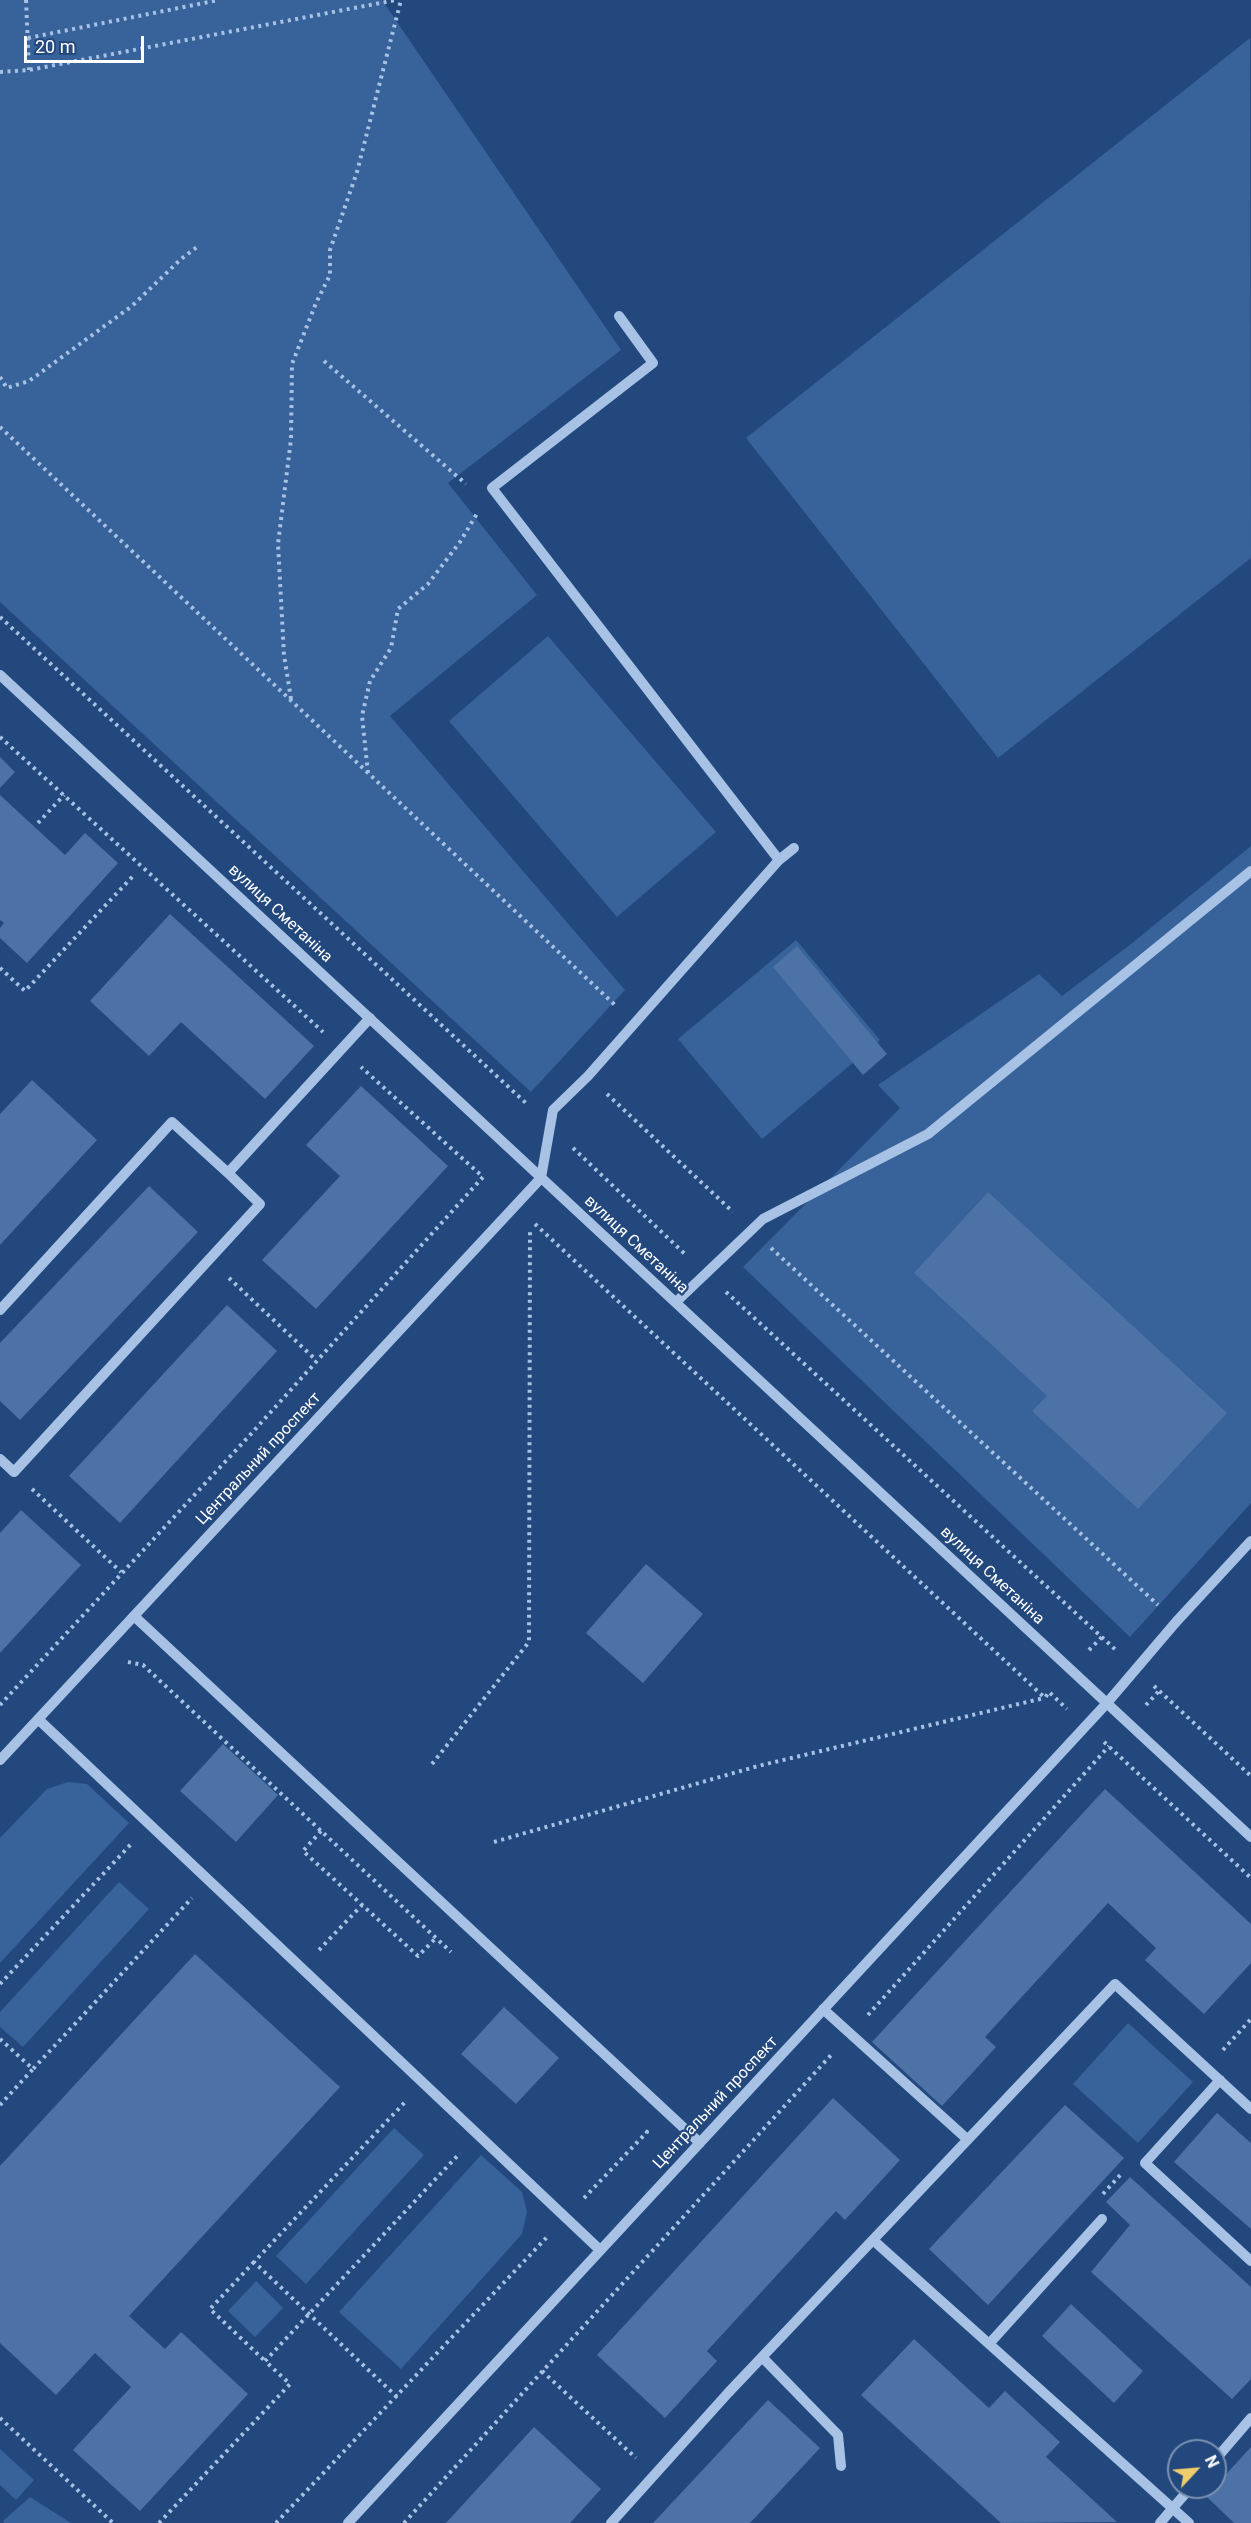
<!DOCTYPE html>
<html>
<head>
<meta charset="utf-8">
<style>
  body { margin:0 }
  #map { position:relative; width:1251px; height:2523px; overflow:hidden; background:#23487d; font-family:Roboto,sans-serif }
  canvas { display:block }
  .north { position:absolute; left:1167px; top:2439px; width:60px; height:60px; box-sizing:border-box; background:#23487d; border:2px solid #7b91b1; border-radius:50%; rotate:64deg; font-size:16px; font-weight:700; line-height:24px; text-align:center; color:#fff }
  .north::after { content:''; display:block; margin:auto; width:21px; height:27px; background:#f0cd6b; clip-path:polygon(50% 0,100% 100%,50% 72%,0 100%) }
  .scale { position:absolute; left:24px; top:36px; width:120px; height:27px; box-sizing:border-box; border:3px solid #fff; border-top:0; padding-left:8px; font-size:18px; line-height:21px; white-space:nowrap; color:#fff; -webkit-text-stroke:4px #23487d; paint-order:stroke }
</style>
</head>
<body>
<div id="map">
<canvas width="1251" height="2523"></canvas>
<div class="north">N</div>
<div class="scale">20 m</div>
</div>
<script>
const ctx = document.querySelector('canvas').getContext('2d');
ctx.lineJoin = 'round';
function fill(path, color) {
  ctx.fillStyle = color;
  ctx.fill(path, 'evenodd');
}
function poly(rows) {
  const path = new Path2D();
  for (const r of rows) {
    path.moveTo(r[0], r[1]);
    for (let i = 2; i < r.length; i += 2) path.lineTo(r[i], r[i + 1]);
  }
  return path;
}
function stroke(path, color, width, dash) {
  ctx.strokeStyle = color;
  ctx.lineWidth = width;
  ctx.lineCap = dash ? 'butt' : 'round';
  ctx.setLineDash(dash || []);
  ctx.stroke(path);
}
function write(font, color, halo, rows, align = 'center') {
  ctx.font = font + ' Roboto,sans-serif';
  ctx.lineWidth = 4.5;
  ctx.setLineDash([]);
  ctx.textBaseline = 'middle';
  ctx.strokeStyle = halo;
  ctx.fillStyle = color;
  for (const [text, x, y, turn = 0] of rows) {
    ctx.save();
    ctx.translate(x, y);
    ctx.rotate((+turn || 0) * Math.PI / 180);
    ctx.textAlign = isNaN(turn) ? turn : align;
    if (halo) ctx.strokeText(text, 0, 0);
    ctx.fillText(text, 0, 0);
    ctx.restore();
  }
}
fill(poly([
  [0,0,382,0,621,350,448,483,537,595,390,716,625,990,531,1092,0,602],
  [1250,38,1251,558,998,758,746,438],
  [548,636,716,832,617,917,449,721],
  [1251,846,1251,1503,1130,1637,743,1267,900,1108,878,1085,1039,974,1062,996,1131,944],
  [796,940,880,1040,762,1139,678,1039],
  [68,1782,87,1784,129,1823,0,1963,0,1838,47,1789],
  [119,1882,149,1909,23,2047,0,2027,0,2012],
  [1128,2023,1193,2082,1138,2143,1073,2084],
  [394,2128,424,2155,306,2284,276,2256],
  [481,2155,522,2192,527,2212,522,2234,401,2369,339,2312],
  [256,2281,283,2308,255,2337,228,2311],
  [0,2449,34,2480,16,2500,0,2485],
  [30,2497,71,2523,4,2523,3,2521]
]), '#37629a');
fill(poly([
  [0,757,15,772,0,788],
  [0,795,65,855,85,833,118,863,27,963,0,938,0,928,4,923,0,920],
  [170,914,314,1046,265,1099,181,1022,149,1056,90,1001],
  [797,946,887,1054,863,1075,773,967],
  [32,1080,97,1140,0,1245,0,1114],
  [361,1086,448,1166,316,1309,262,1260,340,1176,306,1145],
  [149,1186,198,1232,20,1420,0,1401,0,1343],
  [988,1192,1227,1413,1138,1509,1032,1411,1047,1396,914,1273],
  [227,1305,277,1351,120,1523,69,1476],
  [21,1510,81,1565,0,1653,0,1533],
  [646,1564,703,1614,643,1683,586,1633],
  [223,1744,278,1795,236,1842,180,1791],
  [1105,1789,1251,1924,1251,1963,1204,2014,1145,1960,1156,1948,1108,1903,985,2037,996,2047,942,2106,872,2042],
  [195,1954,340,2087,129,2316,165,2349,181,2332,248,2394,140,2511,73,2450,131,2387,95,2353,56,2395,0,2343,0,2166],
  [504,2007,559,2058,516,2104,461,2054],
  [833,2098,900,2160,845,2220,836,2211,707,2351,717,2361,665,2418,597,2355],
  [1065,2105,1124,2158,988,2305,929,2249],
  [1217,2113,1251,2143,1251,2229,1174,2162],
  [1130,2177,1251,2287,1251,2379,1232,2399,1091,2272,1130,2225,1106,2202],
  [1071,2304,1143,2371,1114,2403,1042,2336],
  [914,2339,989,2408,1005,2391,1060,2442,1046,2457,1117,2522,1001,2523,861,2395],
  [768,2400,820,2448,750,2523,653,2523],
  [534,2427,601,2489,570,2523,446,2523],
  [1251,2447,1251,2523,1234,2523,1206,2496]
]), '#4c72a6');
stroke(poly([
  [26,0,29,70],
  [28,38,219,0],
  [0,72,29,70,396,0],
  [324,361,466,484],
  [0,377,7,388,29,381,132,306,181,259,197,247],
  [0,427,616,1006],
  [0,617,528,1105],
  [291,699,284,655,278,544,291,439,292,364,316,303,330,275,330,250,357,172,401,0],
  [0,737,323,1032],
  [368,773,362,716,370,681,391,648,398,609,428,584,460,542,478,512],
  [38,823,64,795],
  [0,968,25,991,133,876],
  [607,1094,733,1212],
  [573,1148,687,1256],
  [535,1224,1045,1698,1049,1692,1067,1709],
  [771,1248,1158,1605],
  [229,1278,316,1360],
  [726,1292,1118,1652],
  [32,1489,121,1572],
  [1089,1650,1102,1637],
  [128,1662,143,1665,451,1952],
  [1154,1686,1251,1776],
  [0,1705,250,1435,483,1177,361,1067],
  [1146,1705,1159,1691],
  [1104,1742,1251,1878],
  [432,1764,529,1642,530,1228],
  [321,1831,303,1851,418,1956,436,1938],
  [494,1842,758,1766,1044,1698],
  [319,1950,362,1905],
  [0,1984,133,1842],
  [868,2015,1109,1746],
  [0,2039,33,2069,192,1898],
  [1223,2050,1251,2019],
  [0,2105,33,2069],
  [1103,2194,1122,2173],
  [584,2198,647,2132,644,2130],
  [254,2262,210,2309,265,2361],
  [542,2371,636,2458],
  [397,2397,254,2262,406,2101],
  [0,2418,113,2523],
  [159,2523,290,2384,265,2361,460,2153],
  [276,2523,548,2236],
  [404,2523,832,2054]
]), '#a8c2e5', 4, [3, 4.5]);
stroke(poly([
  [619,316,653,363,492,488,779,860],
  [0,675,1251,1837],
  [541,1178,553,1110,588,1076,779,860,794,848],
  [676,1302,763,1219,928,1134,1251,871],
  [0,1310,172,1122,228,1173],
  [0,1459,14,1472,260,1204,228,1173,370,1018],
  [134,1616,700,2143],
  [38,1719,600,2250],
  [0,1760,541,1178],
  [823,2009,967,2139],
  [1220,2080,1145,2163,1251,2261],
  [873,2240,1189,2523],
  [989,2344,1102,2219],
  [762,2357,838,2435,841,2466],
  [1215,2460,1251,2418],
  [348,2523,1107,1703,1176,1622,1251,1541],
  [611,2523,728,2393,1115,1984,1251,2109],
  [1160,2523,1191,2487]
]), '#a8c2e5', 10);
write('16px', '#fff', '#23487d', [
  ["вулиця Сметаніна",280,914,43],
  ["вулиця Сметаніна",636,1245,43],
  ["Центральний проспект",259,1459,-47],
  ["вулиця Сметаніна",992,1576,43],
  ["Центральний проспект",716,2103,-47]
]);
</script>
</body>
</html>
